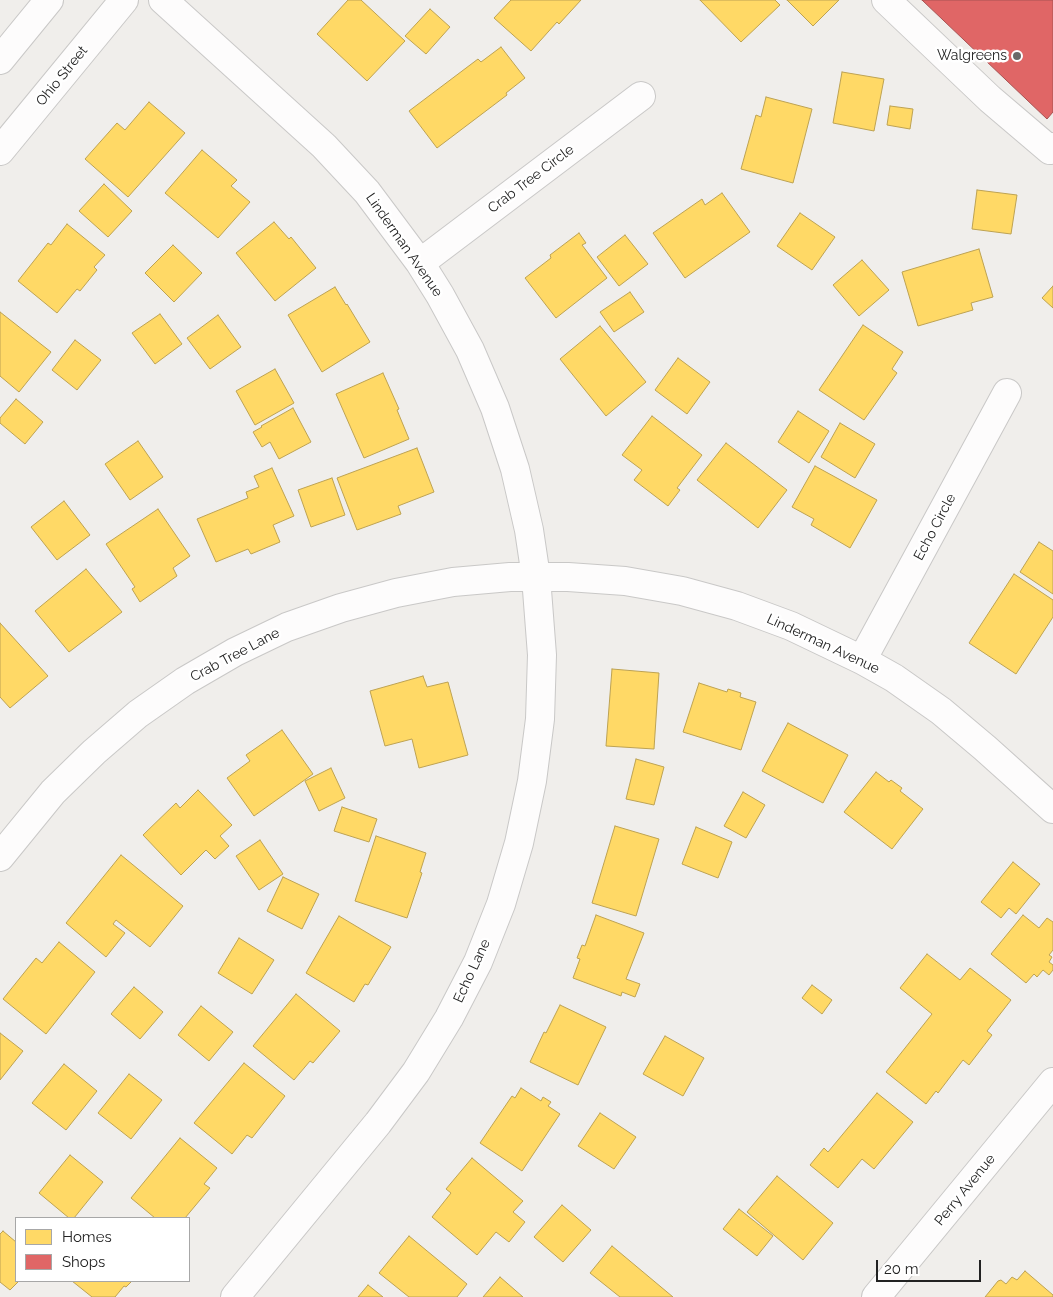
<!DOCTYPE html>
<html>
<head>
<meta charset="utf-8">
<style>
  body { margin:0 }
  #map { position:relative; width:1053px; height:1297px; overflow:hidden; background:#f0eeeb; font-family:Raleway,sans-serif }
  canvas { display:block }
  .legend { position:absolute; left:15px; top:1217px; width:175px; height:65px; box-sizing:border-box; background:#fff; border:1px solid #a7a7a7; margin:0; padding:6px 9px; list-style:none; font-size:15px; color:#222 }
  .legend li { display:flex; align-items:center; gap:10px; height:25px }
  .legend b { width:25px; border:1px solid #a7a7a7 }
  .scale { position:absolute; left:876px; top:1260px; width:105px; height:22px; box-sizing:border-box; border:2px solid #222; border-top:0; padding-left:6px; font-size:15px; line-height:18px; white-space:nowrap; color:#222; -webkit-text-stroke:4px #fff; paint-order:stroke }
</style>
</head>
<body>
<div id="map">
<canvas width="1053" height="1297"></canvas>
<ul class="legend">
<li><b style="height:14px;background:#ffd966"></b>Homes</li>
<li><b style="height:14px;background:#e06666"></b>Shops</li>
</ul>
<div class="scale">20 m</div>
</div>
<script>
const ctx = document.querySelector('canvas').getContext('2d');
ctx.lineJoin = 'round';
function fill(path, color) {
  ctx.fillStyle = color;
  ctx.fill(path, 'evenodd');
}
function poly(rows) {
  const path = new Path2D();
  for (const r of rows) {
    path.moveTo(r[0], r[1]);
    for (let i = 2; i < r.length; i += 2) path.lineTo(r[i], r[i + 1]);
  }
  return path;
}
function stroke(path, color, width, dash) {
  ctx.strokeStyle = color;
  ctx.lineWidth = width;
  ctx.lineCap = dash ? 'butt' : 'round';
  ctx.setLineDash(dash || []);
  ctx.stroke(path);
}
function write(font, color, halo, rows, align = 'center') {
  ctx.font = font + ' Raleway,sans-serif';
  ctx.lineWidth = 5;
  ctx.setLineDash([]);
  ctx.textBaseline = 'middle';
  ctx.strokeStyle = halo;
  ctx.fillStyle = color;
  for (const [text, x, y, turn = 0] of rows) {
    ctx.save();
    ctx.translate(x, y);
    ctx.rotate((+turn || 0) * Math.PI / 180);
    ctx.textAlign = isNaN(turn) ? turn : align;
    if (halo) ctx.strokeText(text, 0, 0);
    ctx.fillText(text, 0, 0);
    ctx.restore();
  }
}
const homes = poly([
  [348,0,361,0,405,41,367,81,317,34,348,0],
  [511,0,581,0,559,24,557,22,531,51,494,18,511,0],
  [700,0,775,0,780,5,741,42,700,0],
  [787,0,839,0,813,26,787,0],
  [430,9,450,27,426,54,405,36,430,9],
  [501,47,525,78,506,93,507,95,437,148,409,111,478,59,481,62,501,47],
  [842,72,884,79,874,131,833,123,842,72],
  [766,97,812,109,793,183,741,169,756,115,761,117,766,97],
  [149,102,185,133,128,197,85,159,117,123,125,130,149,102],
  [890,106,913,109,910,129,887,125,890,106],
  [202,150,237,180,231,186,250,202,218,238,165,193,202,150],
  [104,184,132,211,108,237,79,211,104,184],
  [977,190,1017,195,1011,234,972,229,977,190],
  [722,193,750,232,685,278,653,233,702,199,705,205,722,193],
  [800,213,835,237,812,270,777,246,800,213],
  [274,222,289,239,291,237,316,268,275,301,236,253,274,222],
  [67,224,105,255,94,267,97,270,80,291,77,289,57,313,18,281,48,243,51,245,67,224],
  [579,233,586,243,582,245,607,278,556,318,525,278,551,258,550,255,579,233],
  [625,235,648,264,619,286,597,257,625,235],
  [173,245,202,273,174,302,145,273,173,245],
  [979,249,993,297,971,303,973,310,918,326,902,272,979,249],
  [862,260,889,290,859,316,833,285,862,260],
  [1053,286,1053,308,1042,298,1053,286],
  [335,287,346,305,347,304,370,342,322,372,288,315,335,287],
  [630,292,644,312,614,332,600,312,630,292],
  [0,312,51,352,19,392,0,376,0,312],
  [160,314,182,344,155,364,132,333,160,314],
  [218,315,241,347,210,369,187,338,218,315],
  [863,325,903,352,892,369,897,373,864,420,819,390,863,325],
  [600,326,646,382,606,416,560,359,600,326],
  [75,340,101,360,77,390,52,370,75,340],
  [678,358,710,382,687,414,655,390,678,358],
  [275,369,294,403,255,425,236,391,275,369],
  [383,373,399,409,397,410,409,439,364,458,336,394,383,373],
  [16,399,43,422,25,444,0,423,0,418,16,399],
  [293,408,311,442,279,459,270,442,262,447,253,432,262,427,261,426,293,408],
  [798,411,829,431,809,463,778,442,798,411],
  [652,416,702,455,677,488,680,490,668,506,634,480,642,470,622,455,652,416],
  [840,423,875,444,855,478,821,457,840,423],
  [138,441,163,477,130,500,105,464,138,441],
  [726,443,787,490,758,528,697,480,726,443],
  [417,448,434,492,398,506,401,514,357,530,337,478,417,448],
  [815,466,877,500,850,548,811,525,814,519,792,507,815,466],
  [272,468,294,516,273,525,280,542,251,554,248,549,216,562,197,519,248,498,246,492,259,487,254,476,272,468],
  [332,478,345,515,311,527,298,490,332,478],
  [64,501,90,535,57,560,31,527,64,501],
  [158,509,190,556,173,568,177,576,140,602,132,589,135,587,106,544,158,509],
  [1039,542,1053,551,1053,594,1020,572,1039,542],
  [86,569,122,612,69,652,35,611,86,569],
  [1014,574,1053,600,1053,617,1016,674,969,643,1014,574],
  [0,623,48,676,10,708,0,697,0,623],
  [612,669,659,673,654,749,606,746,612,669],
  [423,676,427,687,448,682,468,755,419,768,412,739,385,746,370,691,423,676],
  [699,683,727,692,728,689,741,693,740,697,756,702,741,750,683,732,699,683],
  [788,723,848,755,823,803,762,771,788,723],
  [282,730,313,774,254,816,227,778,250,761,246,755,282,730],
  [636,759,664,767,654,805,626,799,636,759],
  [331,768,345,798,319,811,305,781,331,768],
  [876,772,889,782,891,780,902,788,900,791,923,809,892,849,844,812,876,772],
  [198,790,232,825,220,836,229,846,215,859,206,850,181,875,143,835,176,803,180,808,198,790],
  [743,792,765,805,746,838,724,826,743,792],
  [342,807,377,819,369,842,334,831,342,807],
  [615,826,659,839,636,916,592,903,615,826],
  [696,827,732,842,718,878,682,864,696,827],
  [376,836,426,853,420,872,422,873,407,918,355,901,376,836],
  [260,840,283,874,259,890,236,856,260,840],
  [121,855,183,906,150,947,116,920,113,924,125,933,106,957,66,923,121,855],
  [1013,862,1040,884,1016,914,1009,908,1001,918,981,902,1013,862],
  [283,877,319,894,302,929,267,911,283,877],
  [596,915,644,933,626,979,640,984,635,997,622,992,621,996,573,978,580,959,577,958,582,945,585,946,596,915],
  [1023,915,1039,928,1047,918,1053,922,1053,950,1049,955,1052,957,1049,962,1053,965,1053,970,1049,975,1043,970,1037,977,1034,974,1026,983,991,954,1023,915],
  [339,916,391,947,368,985,365,984,354,1002,306,973,339,916],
  [239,938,274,960,252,994,218,973,239,938],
  [59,942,95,972,46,1034,3,999,36,958,42,963,59,942],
  [927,954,960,980,970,968,1011,1000,987,1031,992,1035,969,1065,963,1060,938,1093,936,1091,926,1104,886,1072,932,1014,900,988,927,954],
  [812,985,832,1000,822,1014,802,998,812,985],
  [134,987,163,1012,140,1039,111,1014,134,987],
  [296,994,340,1031,313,1063,310,1061,294,1080,253,1046,296,994],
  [560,1005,606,1027,578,1085,530,1062,544,1032,546,1033,560,1005],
  [201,1006,233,1032,209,1061,178,1035,201,1006],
  [0,1033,23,1051,0,1080,0,1033],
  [665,1036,704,1058,683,1096,643,1074,665,1036],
  [244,1063,285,1096,252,1138,247,1135,232,1154,194,1123,244,1063],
  [64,1064,97,1091,66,1130,32,1103,64,1064],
  [129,1074,162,1100,131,1139,98,1113,129,1074],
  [521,1088,541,1101,543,1097,551,1102,548,1106,560,1114,522,1171,480,1143,512,1096,515,1098,521,1088],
  [877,1093,913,1122,874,1169,862,1159,838,1188,810,1165,824,1148,828,1152,877,1093],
  [600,1113,636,1137,614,1169,578,1146,600,1113],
  [180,1138,217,1168,204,1184,210,1188,185,1218,155,1218,131,1198,180,1138],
  [70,1155,103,1182,74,1218,69,1218,39,1193,70,1155],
  [472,1158,523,1201,513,1212,525,1222,509,1242,496,1232,477,1255,432,1217,451,1193,446,1189,472,1158],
  [777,1176,833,1223,803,1260,747,1212,777,1176],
  [562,1205,591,1230,563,1262,534,1237,562,1205],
  [739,1209,773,1236,757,1256,723,1229,739,1209],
  [3,1231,16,1242,16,1281,19,1281,10,1290,0,1282,0,1234,3,1231],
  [409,1236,467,1284,457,1297,409,1297,379,1273,409,1236],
  [612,1246,673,1297,620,1297,590,1273,612,1246],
  [1025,1271,1053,1295,1053,1297,985,1297,998,1281,1001,1280,1006,1284,1012,1277,1017,1280,1025,1271],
  [500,1277,523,1297,483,1297,500,1277],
  [72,1281,132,1281,126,1287,124,1286,115,1297,92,1297,72,1281],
  [368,1285,383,1297,358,1297,368,1285]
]);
fill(homes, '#ffd966');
stroke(homes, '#bda252', 1);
const shops = poly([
  [922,0,1053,0,1053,112,1047,119,922,0]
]);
fill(shops, '#e06666');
stroke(shops, '#a75252', 1);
const minor = poly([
  [163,0,324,146,367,192,420,263,440,295,470,350,495,408,515,469,529,530,536,577,542,655,540,719,532,781,519,843,501,904,478,962,449,1018,416,1072,378,1123,235,1297],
  [886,0,990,99,1050,150,1053,147],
  [0,60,49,0],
  [0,151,124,0],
  [420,263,641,96],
  [862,660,1007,393],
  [0,857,53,792,94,752,138,714,185,681,235,652,287,627,341,608,396,593,453,582,510,577,568,577,625,581,682,591,737,606,791,626,862,660,894,678,941,711,985,748,1053,809],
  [876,1297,1053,1082]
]);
stroke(minor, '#c9c8c7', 30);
stroke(minor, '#fdfcfc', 28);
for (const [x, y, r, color] of [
  [1017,56,5,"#6a6968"]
]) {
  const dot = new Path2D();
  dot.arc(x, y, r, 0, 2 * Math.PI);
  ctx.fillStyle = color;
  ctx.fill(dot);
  stroke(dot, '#fff', 2);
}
write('14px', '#222', '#fff', [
  ["Walgreens",1007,56]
], 'right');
write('14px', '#222', '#fff', [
  ["Ohio Street",62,76,-51],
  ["Crab Tree Circle",531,179,-37],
  ["Linderman Avenue",404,245,55],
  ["Echo Circle",935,527,-62],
  ["Linderman Avenue",823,644,25],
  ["Crab Tree Lane",235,655,-28],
  ["Echo Lane",472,971,-65],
  ["Perry Avenue",965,1190,-51]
]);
</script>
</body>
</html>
